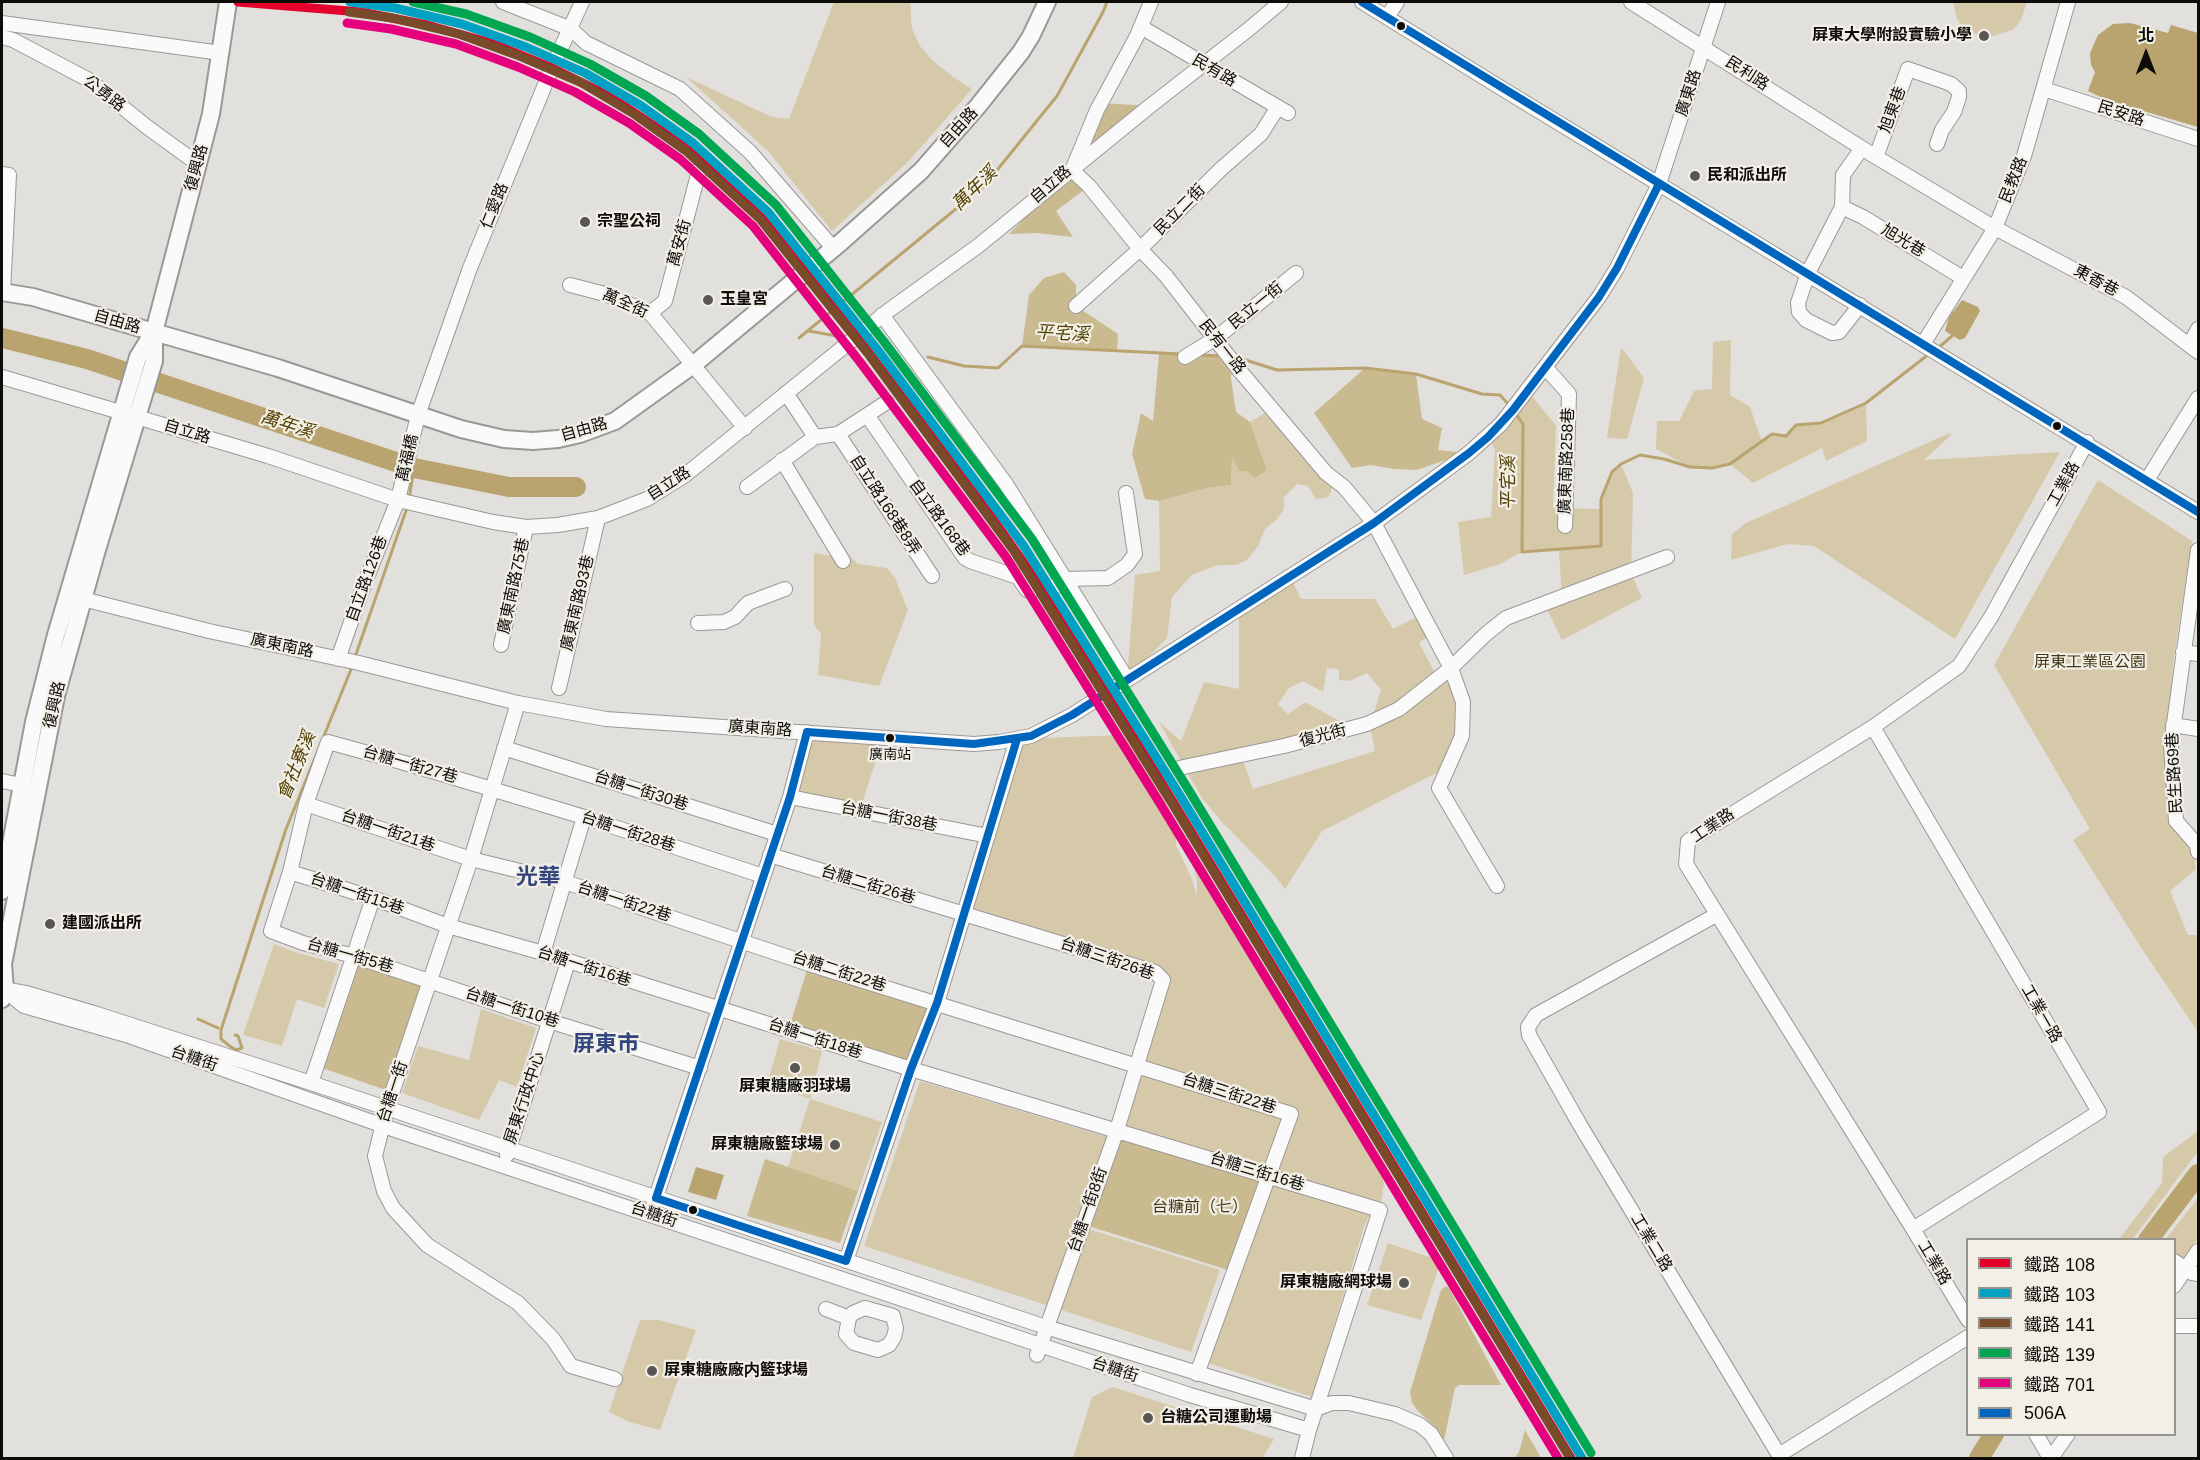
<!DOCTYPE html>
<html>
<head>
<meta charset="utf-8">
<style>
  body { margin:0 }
  #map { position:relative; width:2200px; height:1460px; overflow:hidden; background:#e2e0dc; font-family:Helvetica,"Noto Sans TC",sans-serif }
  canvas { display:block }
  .frame { position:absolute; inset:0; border:3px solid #0d0c09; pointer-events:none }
  .legend { position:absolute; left:1966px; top:1238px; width:210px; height:198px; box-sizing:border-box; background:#f2efe7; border:2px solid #96948e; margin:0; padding:8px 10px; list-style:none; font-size:18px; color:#0d0c09 }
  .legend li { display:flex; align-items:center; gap:12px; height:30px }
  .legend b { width:30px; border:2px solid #96948e }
  .north { position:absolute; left:2116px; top:24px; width:60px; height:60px; -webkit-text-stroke:4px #f2efe7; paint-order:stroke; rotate:0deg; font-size:16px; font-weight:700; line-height:24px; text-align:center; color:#0d0c09 }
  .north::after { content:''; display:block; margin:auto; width:21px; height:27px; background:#0d0c09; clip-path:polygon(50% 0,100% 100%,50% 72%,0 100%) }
</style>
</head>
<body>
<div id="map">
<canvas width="2200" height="1460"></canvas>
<div class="frame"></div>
<ul class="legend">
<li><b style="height:8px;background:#e4002b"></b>鐵路 108</li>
<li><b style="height:8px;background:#01a1c4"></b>鐵路 103</li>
<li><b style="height:8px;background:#7a4b2a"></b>鐵路 141</li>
<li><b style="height:8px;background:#00a651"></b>鐵路 139</li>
<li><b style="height:8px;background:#e5007d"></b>鐵路 701</li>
<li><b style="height:8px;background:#0065bd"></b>506A</li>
</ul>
<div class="north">北</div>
</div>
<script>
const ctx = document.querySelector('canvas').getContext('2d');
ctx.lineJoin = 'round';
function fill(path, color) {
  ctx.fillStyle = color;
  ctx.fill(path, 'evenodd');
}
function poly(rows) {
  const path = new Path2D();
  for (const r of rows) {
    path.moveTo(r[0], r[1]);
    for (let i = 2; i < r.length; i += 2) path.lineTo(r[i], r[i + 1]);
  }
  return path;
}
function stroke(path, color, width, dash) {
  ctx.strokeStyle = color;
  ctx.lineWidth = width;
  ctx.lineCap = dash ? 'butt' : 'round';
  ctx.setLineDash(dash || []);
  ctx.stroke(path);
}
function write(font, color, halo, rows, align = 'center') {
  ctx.font = font + ' Helvetica,"Noto Sans TC",sans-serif';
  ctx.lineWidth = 4.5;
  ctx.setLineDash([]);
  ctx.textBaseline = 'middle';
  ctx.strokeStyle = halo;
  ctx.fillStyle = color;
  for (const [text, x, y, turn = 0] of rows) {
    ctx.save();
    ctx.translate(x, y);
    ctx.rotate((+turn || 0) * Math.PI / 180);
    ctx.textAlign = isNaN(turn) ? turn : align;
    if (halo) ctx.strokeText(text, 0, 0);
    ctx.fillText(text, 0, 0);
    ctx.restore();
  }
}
fill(poly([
  [834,2,910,2,912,29,920,46,932,60,953,77,972,89,908,162,832,231,768,151,686,77,772,117,789,119],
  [1953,2,2027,2,2021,20,2013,30,1993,36,1981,36,1969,32,1961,26,1957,19],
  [1731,340,1730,395,1750,407,1762,442,1772,434,1786,436,1796,425,1821,423,1866,403,1867,441,1826,461,1822,448,1753,483,1730,464,1712,468,1690,467,1656,449,1657,421,1679,421,1694,391,1712,389,1713,342],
  [1621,347,1644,378,1627,439,1607,438],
  [1528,391,1556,426,1553,508,1600,509,1601,499,1612,472,1621,464,1633,493,1631,573,1642,598,1562,640,1546,607,1562,600,1559,550,1522,552,1500,564,1464,575,1458,522,1491,517,1495,449,1488,437],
  [1277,406,1333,486,1329,497,1316,499,1308,486,1297,484,1284,497,1284,509,1277,519,1265,529,1258,546,1247,560,1236,565,1218,565,1192,575,1172,597,1167,638,1127,679,1135,575,1160,571,1159,501,1207,488,1231,485,1232,455,1267,470,1250,422],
  [1950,433,1951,435,1924,460,2060,452,1955,639,1814,546,1788,544,1731,560,1732,534,1746,523],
  [2098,480,2192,541,2174,657,2168,725,2170,812,2192,846,2196,869,2170,891,2188,935,2198,935,2198,1032,2144,952,2073,840,2090,829,1994,665],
  [839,546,858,564,887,568,895,578,908,610,879,686,818,675,821,634,814,625,814,553,832,556],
  [1290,576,1301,599,1375,599,1393,629,1423,614,1434,633,1419,643,1441,684,1455,672,1463,743,1458,762,1322,831,1285,889,1276,877,1223,823,1202,798,1159,722,1181,741,1204,682,1239,689,1239,608],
  [1327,668,1339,669,1339,680,1349,681,1367,673,1381,690,1370,725,1375,751,1253,789,1243,760,1348,732,1338,720,1305,702,1288,714,1278,704,1289,688,1303,681,1323,692],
  [807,732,881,744,862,804,790,797],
  [1122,735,1162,784,1166,805,1176,825,1176,845,1191,877,1197,896,1197,880,1192,859,1382,1176,1384,1184,1380,1210,1370,1215,1365,1224,1312,1397,1202,1361,1268,1176,1117,1130,1163,980,965,914,1017,739],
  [274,944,298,953,339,964,324,1008,297,999,282,1046,243,1035],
  [481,1009,536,1028,517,1087,499,1080,479,1120,402,1093,418,1046,469,1060],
  [780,1039,822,1051,810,1099,882,1122,858,1191,788,1167,810,1099,767,1085],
  [920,1081,1111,1138,1079,1226,1220,1270,1191,1352,864,1246],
  [2198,1131,2198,1151,2133,1239,2119,1239,2162,1183,2163,1157],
  [2198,1198,2198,1238,2180,1265,2175,1261,2174,1240,2165,1240],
  [1388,1243,1441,1261,1421,1320,1367,1305],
  [640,1320,659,1320,696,1330,660,1430,629,1422,609,1412],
  [1113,1387,1274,1439,1262,1458,1073,1458,1092,1397]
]), '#d6c9a9');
fill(poly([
  [1101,103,1150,106,1073,170,1089,186,1056,211,1073,237,1036,233,1009,234,1070,172],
  [1064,272,1076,285,1076,306,1118,334,1117,351,1022,346,1029,295,1044,278],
  [1159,353,1233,356,1231,378,1236,412,1250,422,1267,470,1255,478,1247,471,1239,471,1232,457,1231,485,1207,488,1159,501,1145,499,1132,454,1141,413,1153,421],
  [1365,368,1416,374,1422,419,1442,428,1438,450,1465,453,1417,470,1394,469,1371,465,1352,468,1314,413],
  [809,964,937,1003,911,1069,788,1031],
  [357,965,423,986,389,1091,322,1068],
  [1117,1130,1268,1176,1234,1272,1082,1224],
  [765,1159,858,1191,840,1243,747,1216],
  [1446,1286,1449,1288,1501,1385,1459,1385,1455,1388,1444,1440,1435,1427,1418,1411,1412,1403,1410,1392,1441,1290],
  [1525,1430,1541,1458,1514,1458,1519,1452]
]), '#caba8f');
fill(poly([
  [2130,23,2168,33,2171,25,2198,33,2198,127,2109,101,2088,91,2095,72,2091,65,2090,53,2098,35,2113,24],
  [1962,300,1978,307,1980,311,1965,338,1960,340,1945,331,1949,317],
  [696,1167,724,1175,716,1200,688,1192]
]), '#b9a470');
stroke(poly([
  [809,331,837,336],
  [799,338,985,185,1057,96,1103,12,1107,2],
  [1937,349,1952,336],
  [1197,355,1223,356],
  [928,357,964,366,998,368,1022,346,1181,354],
  [1236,357,1277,370,1365,368,1416,374,1482,394,1500,395,1510,406],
  [1516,414,1523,424,1522,552,1601,546,1601,499,1612,472,1621,464,1640,455,1664,459,1690,467,1712,468,1730,464,1772,434,1786,436,1796,425,1821,423,1866,403,1929,354],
  [409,499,414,468],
  [355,657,408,505],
  [198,1019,218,1028],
  [235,1035,238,1036,242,1048,236,1050,231,1047,221,1039,221,1030,286,829,352,667]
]), '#b9a470', 3);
stroke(poly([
  [2,338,87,359,414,468,509,487,576,487],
  [2148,1240,2198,1174],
  [1979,1458,1994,1434]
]), '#b9a470', 20);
const minor = poly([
  [503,2,571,29,586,43,680,89,750,152,834,249],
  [1362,2,1506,91,2198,512],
  [1631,2,1876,157,1995,228,2126,297,2198,352],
  [1387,17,1397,2],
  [2,23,221,53],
  [1141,27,1288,113],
  [2,37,13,40,89,80,147,127,198,164],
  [2044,89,2198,139],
  [1876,157,1908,69,1951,84,1959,91,1959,97,1954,112,1942,130,1937,144],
  [1073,168,1097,110,1137,36,1151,2],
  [1072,170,1089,186,1140,249,1166,276,1240,371,1326,473,1344,487,1374,523,1451,668,1463,702,1462,736,1439,788,1497,886],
  [2,174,9,175,3,292],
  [1842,207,1863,217,1963,278],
  [570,285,605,294,650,313,745,428],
  [1860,305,1839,332,1832,333,1806,320,1799,312,1798,303,1808,273,1842,207,1843,175,1862,148],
  [1076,306,1140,249,1221,169,1261,134,1278,107],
  [650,313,665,301,700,167],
  [882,315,1006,484,1127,679],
  [1923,344,1995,228,2024,156,2068,2],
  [2190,344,2198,329],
  [1185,357,1216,338,1296,273],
  [1546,368,1569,394,1565,526],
  [2,377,268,456,398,500,493,522,526,527,558,525,598,518,647,499,684,476,888,311,978,246,1150,106,1249,29,1281,2],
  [786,393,815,437],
  [867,415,965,558,970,561,1018,577,1027,590,1068,584],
  [838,434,932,576],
  [782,460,843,561],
  [2147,480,2198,398],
  [747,487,815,437,838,434,887,402],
  [2198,550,2171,745,2176,821,2197,845,2198,852],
  [1065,579,1108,578,1127,565,1135,554,1126,493],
  [75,597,209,631,359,663,518,703,606,719,974,744,999,742,1031,736,1072,715,1374,523,1469,453,1501,424,1599,297,1617,268,1659,184,1718,2],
  [698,623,724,622,735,617,748,603,785,589],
  [501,645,526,527],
  [2183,652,2198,654],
  [338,659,365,582,398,500,418,415,470,268,551,70,582,2],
  [559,688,598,518],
  [518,703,471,859,387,1108,375,1156,384,1191,393,1208,427,1245,518,1303,553,1339,571,1366,615,1379],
  [2173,725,2198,729],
  [1873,727,2099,1112,1913,1229],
  [504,748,777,834],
  [1179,768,1284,746,1367,724,1399,709,1451,668,1486,634,1506,618,1667,557],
  [2,781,21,785],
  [790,797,988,836],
  [306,804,471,859,565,882,809,964,1291,1114,1197,1374],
  [770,855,1155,972,1163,980,1117,1130,1037,1355],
  [290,872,373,898,448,926,543,953,911,1069,1380,1210,1309,1430,1302,1458],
  [1716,915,1536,1015,1528,1027,1529,1035,1580,1125,1779,1455,1968,1337],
  [543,953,584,817],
  [2,989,26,993,97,1014,311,1083,1046,1327,1316,1409],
  [6,991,24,1006,126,1035,398,1131,1190,1395,1309,1430],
  [700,1068,549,1021,354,956,303,943,271,931,290,872,306,804,328,742,412,765,584,817,763,876],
  [311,1083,373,898],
  [507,1155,568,962],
  [653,1206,790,797,807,732],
  [846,1261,911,1069,937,1003,1017,739],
  [2174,1261,2192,1273,2198,1274],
  [2174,1286,2198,1251],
  [826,1309,849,1318,846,1334,854,1343,878,1350,889,1345,894,1337,896,1328,893,1316,865,1308,853,1313,849,1318],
  [1968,1320,1913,1229,1686,864,1688,841,1873,727,1959,666,1991,617,2087,442],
  [2174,1326,2198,1326],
  [1316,1409,1332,1403,1349,1403,1395,1414,1420,1425,1431,1434,1446,1458],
  [2036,1434,2050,1458],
  [2051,1458,2068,1434]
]);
const major = poly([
  [2,292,33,297,278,368,461,429,504,439,533,441,558,439,580,434,615,421,693,365,840,243,921,171,978,106,1021,52,1031,36,1047,2],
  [2,891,34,722,56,635,138,357,153,333],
  [2,999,5,990,3,964,56,696,96,553,154,361,154,332,211,114,228,2]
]);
stroke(minor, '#9a9896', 16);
stroke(major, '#9a9896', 20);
stroke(minor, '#fbfafa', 14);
stroke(major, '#fbfafa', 16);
stroke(poly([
  [1362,2,2198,512],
  [807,732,974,744,1031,736,1072,715,1374,523,1469,453,1488,437,1513,410,1599,297,1617,268,1659,184],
  [656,1198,790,797,807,732],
  [656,1198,846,1261],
  [846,1261,911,1069,937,1003,1017,739]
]), '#0065bd', 8);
stroke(poly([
  [238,2,361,12,427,25,491,43,552,68,609,96,689,149,762,218,789,247,973,491,1053,604,1571,1458]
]), '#e4002b', 9);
stroke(poly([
  [350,2,395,8,462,24,526,47,585,73,640,105,693,143,768,212,877,349,1023,545,1179,794,1582,1458]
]), '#01a1c4', 9);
stroke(poly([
  [349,12,393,18,459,34,522,57,580,82,634,114,686,151,760,219,869,355,1014,551,1170,800,1570,1458]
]), '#7a4b2a', 9);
stroke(poly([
  [413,2,466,14,530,37,590,64,646,96,699,134,776,205,885,343,1032,539,1188,789,1591,1453]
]), '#00a651', 9);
stroke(poly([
  [347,23,391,29,456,44,518,67,575,92,629,123,680,159,753,226,860,362,1006,557,1161,805,1558,1458]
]), '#e5007d', 9);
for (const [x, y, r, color] of [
  [1401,26,5,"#0d0c09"],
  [1984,36,6,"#585653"],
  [1695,176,6,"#585653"],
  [585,222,6,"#585653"],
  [708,300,6,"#585653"],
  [2057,426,5,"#0d0c09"],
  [890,738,5,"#0d0c09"],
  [50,924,6,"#585653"],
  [795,1068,6,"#585653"],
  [835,1145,6,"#585653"],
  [693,1210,5,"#0d0c09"],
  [1404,1283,6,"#585653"],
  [652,1371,6,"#585653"],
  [1148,1418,6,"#585653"]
]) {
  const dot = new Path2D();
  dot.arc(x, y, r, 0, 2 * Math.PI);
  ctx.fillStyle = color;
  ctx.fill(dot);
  stroke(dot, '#f2efe7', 2);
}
write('14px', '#0d0c09', '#f2efe7', [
  ["廣南站",890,755]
]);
write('bold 16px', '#0d0c09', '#f2efe7', [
  ["屏東大學附設實驗小學",1972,36,"right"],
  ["民和派出所",1707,176],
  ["宗聖公祠",597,222],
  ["玉皇宮",720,300],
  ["建國派出所",62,924],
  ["屏東糖廠羽球場",795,1087,"center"],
  ["屏東糖廠籃球場",823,1145,"right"],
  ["屏東糖廠網球場",1392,1283,"right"],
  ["屏東糖廠廠内籃球場",664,1371],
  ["台糖公司運動場",1160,1418]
], 'left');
write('16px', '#0d0c09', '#f2efe7', [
  ["民有路",1214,71,30],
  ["民利路",1747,74,33],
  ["廣東路",1689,93,-72],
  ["公勇路",104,94,37],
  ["旭東巷",1893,110,-70],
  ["民安路",2121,114,18],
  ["自由路",959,128,-48],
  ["復興路",197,168,-75],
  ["民教路",2014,180,-68],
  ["自立路",1051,185,-41],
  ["仁愛路",495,206,-68],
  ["民立二街",1180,210,-45],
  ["旭光巷",1903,241,31],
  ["萬安街",680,243,-75],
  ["東香巷",2096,281,28],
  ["萬全街",625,304,24],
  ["民立一街",1256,306,-39],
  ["自由路",117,322,16],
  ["民有一路",1222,347,52],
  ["自由路",584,430,-16],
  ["自立路",187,432,17],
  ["萬福橋",408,458,-77],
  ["廣東南路258巷",1567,461,-88],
  ["自立路",669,484,-33],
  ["工業路",2064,484,-61],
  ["自立路168巷8弄",885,505,57],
  ["自立路168巷",939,518,54],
  ["自立路126巷",367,579,-70],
  ["廣東南路75巷",514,586,-78],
  ["廣東南路93巷",578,603,-77],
  ["廣東南路",282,646,12],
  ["復興路",55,705,-77],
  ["廣東南路",760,729,4],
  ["復光街",1323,736,-15],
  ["台糖一街27巷",410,765,16],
  ["民生路69巷",2175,773,-93],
  ["台糖一街30巷",641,791,18],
  ["台糖一街38巷",889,817,11],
  ["工業路",1713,826,-34],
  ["台糖一街21巷",388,831,19],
  ["台糖一街28巷",628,832,18],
  ["台糖二街26巷",868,885,17],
  ["台糖一街15巷",357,894,19],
  ["台糖一街22巷",624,902,18],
  ["台糖一街5巷",350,956,16],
  ["台糖三街26巷",1107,959,19],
  ["台糖一街16巷",584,967,18],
  ["台糖二街22巷",839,972,18],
  ["台糖一街10巷",512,1008,18],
  ["工業一路",2041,1014,60],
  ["台糖一街18巷",815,1039,18],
  ["台糖街",194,1059,19],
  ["台糖一街",393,1092,-72],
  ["台糖三街22巷",1229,1094,18],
  ["屏東行政中心",525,1098,-72],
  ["台糖三街16巷",1257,1172,17],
  ["台糖一街8街",1088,1210,-71],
  ["台糖街",654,1215,18],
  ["工業二路",1651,1243,59],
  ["工業路",1934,1263,59],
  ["台糖街",1115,1370,18]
]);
write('16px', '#443716', '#f2efe7', [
  ["屏東工業區公園",2090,663],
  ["台糖前（七）",1200,1208]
]);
write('italic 18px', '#534000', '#f2efe7', [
  ["萬年溪",975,189,-44],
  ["平宅溪",1062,334,3],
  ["萬年溪",287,425,18],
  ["平宅溪",1509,483,-90],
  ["會社寮溪",297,766,-68]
]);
write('bold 22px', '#33457f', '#f2efe7', [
  ["光華",538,878],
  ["屏東市",606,1045]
]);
</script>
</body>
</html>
